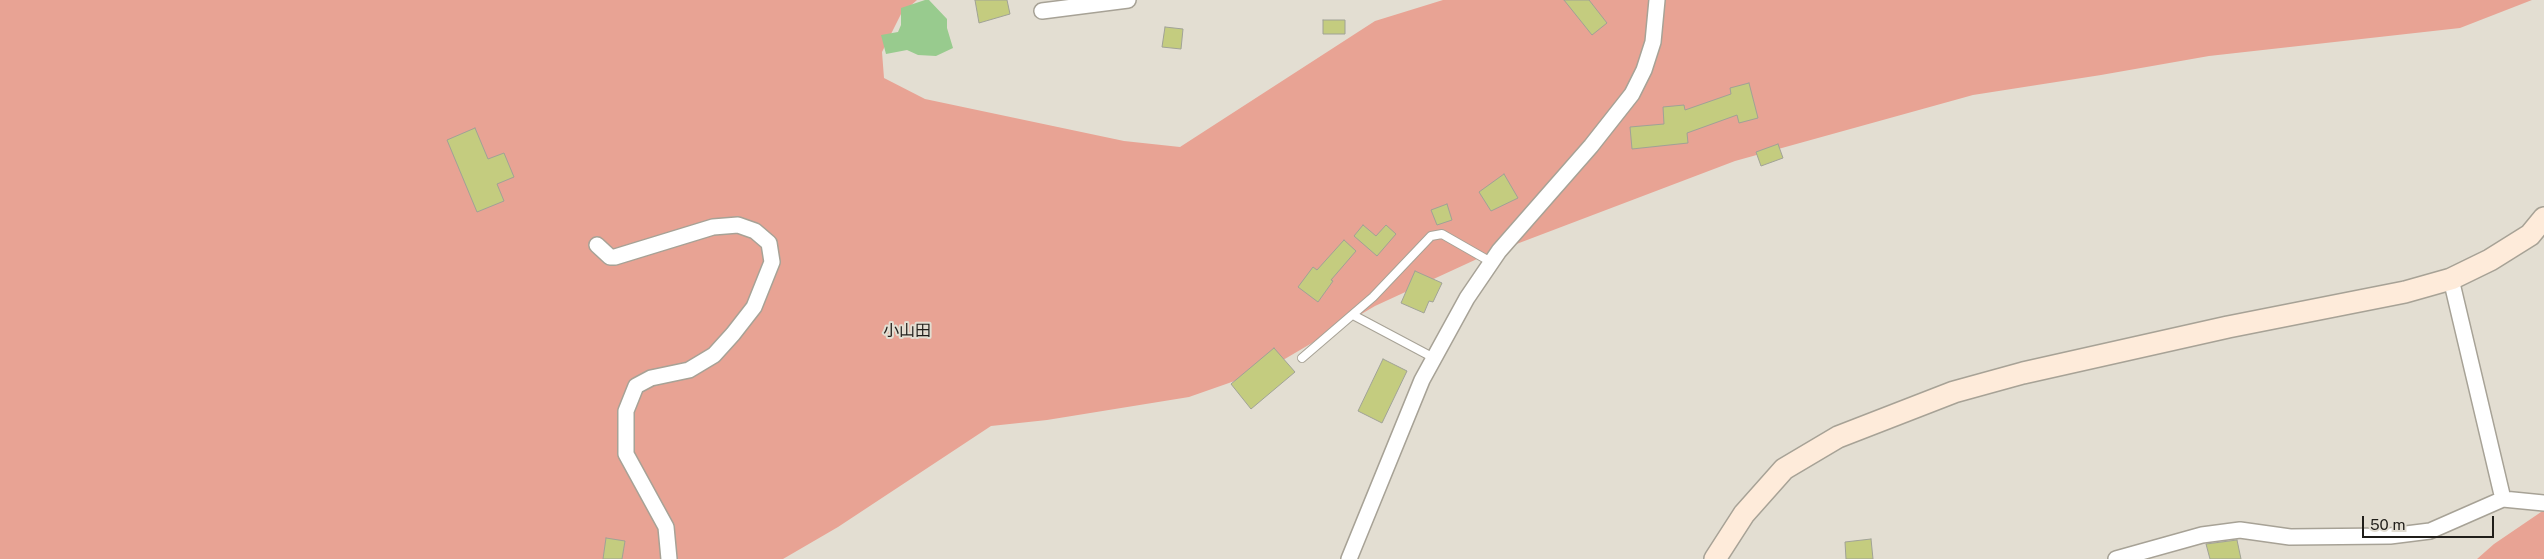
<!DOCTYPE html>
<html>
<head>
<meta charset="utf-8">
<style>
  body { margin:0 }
  #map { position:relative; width:2544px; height:559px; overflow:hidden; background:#e3ded2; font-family:"Public Sans",sans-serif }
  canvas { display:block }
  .scale { position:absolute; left:2362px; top:516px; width:132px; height:22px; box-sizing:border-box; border:2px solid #201e1a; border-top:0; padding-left:6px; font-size:15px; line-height:18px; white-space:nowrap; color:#201e1a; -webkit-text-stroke:4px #e3ded2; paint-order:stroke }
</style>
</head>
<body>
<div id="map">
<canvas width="2544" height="559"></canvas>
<div class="scale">50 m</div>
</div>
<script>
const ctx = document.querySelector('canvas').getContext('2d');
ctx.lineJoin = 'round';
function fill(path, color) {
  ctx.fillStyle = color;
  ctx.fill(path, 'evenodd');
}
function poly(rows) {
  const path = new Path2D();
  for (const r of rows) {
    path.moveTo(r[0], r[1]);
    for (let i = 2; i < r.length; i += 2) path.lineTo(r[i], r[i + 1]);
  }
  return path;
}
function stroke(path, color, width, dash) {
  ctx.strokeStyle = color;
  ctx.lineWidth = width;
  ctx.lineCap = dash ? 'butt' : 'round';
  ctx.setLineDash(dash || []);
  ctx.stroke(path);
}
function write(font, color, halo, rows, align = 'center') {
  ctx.font = font + ' "Public Sans","Noto Sans JP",sans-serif';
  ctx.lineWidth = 4;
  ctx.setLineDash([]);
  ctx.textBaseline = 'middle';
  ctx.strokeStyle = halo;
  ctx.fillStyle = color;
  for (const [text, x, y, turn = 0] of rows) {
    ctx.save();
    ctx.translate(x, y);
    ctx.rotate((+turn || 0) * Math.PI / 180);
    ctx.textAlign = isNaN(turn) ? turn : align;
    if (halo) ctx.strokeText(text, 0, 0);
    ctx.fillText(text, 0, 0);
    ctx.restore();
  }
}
fill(poly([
  [0,0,917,0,901,14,882,52,884,78,925,99,1124,141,1180,147,1375,21,1443,0,2532,0,2460,28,2209,56,2101,75,1973,95,1735,161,1477,259,1375,306,1266,370,1189,397,1047,420,991,426,838,527,783,559,0,559],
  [2544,510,2544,559,2477,559,2494,544]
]), '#e8a394');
fill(poly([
  [925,0,929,0,947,19,947,28,953,48,936,56,918,55,907,50,886,54,881,35,898,32,901,25,901,8]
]), '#98cb8e');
const building = poly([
  [975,0,1007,0,1010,14,979,23,975,0],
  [1564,0,1589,0,1607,23,1592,35,1564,0],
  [1323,20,1345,20,1345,34,1323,34,1323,20],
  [1165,27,1183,29,1181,49,1162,47,1165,27],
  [1749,83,1758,118,1739,123,1737,115,1687,133,1688,143,1632,149,1630,127,1664,124,1663,107,1684,105,1685,110,1731,94,1730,88,1749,83],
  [475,128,488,159,504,153,514,177,497,184,504,201,477,212,447,140,475,128],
  [1778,144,1783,158,1761,166,1756,152,1778,144],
  [1504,174,1518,198,1491,211,1479,192,1504,174],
  [1447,204,1452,220,1437,225,1431,210,1447,204],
  [1363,225,1376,236,1386,225,1396,234,1377,256,1354,236,1363,225],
  [1344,240,1356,251,1331,280,1333,281,1318,302,1298,287,1313,267,1317,270,1344,240],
  [1415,271,1442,283,1433,302,1429,301,1424,313,1401,303,1415,271],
  [1274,348,1295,372,1251,409,1231,384,1274,348],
  [1383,359,1407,371,1382,423,1358,411,1383,359],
  [606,538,625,541,622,559,603,559,606,538],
  [1871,539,1873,559,1846,559,1845,542,1871,539],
  [2237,540,2241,559,2210,559,2206,544,2237,540]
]);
fill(building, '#c4cc7f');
stroke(building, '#a0a296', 1);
const lane = poly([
  [1353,315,1434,358],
  [1302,358,1373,297,1431,236,1442,234,1491,262]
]);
const street = poly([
  [1042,11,1128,0],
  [597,245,610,257,615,257,713,227,738,225,755,231,769,243,772,262,754,307,733,334,714,355,689,370,651,378,636,386,626,411,626,454,666,527,669,559],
  [2451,279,2503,499],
  [1349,559,1422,380,1467,298,1499,251,1591,146,1632,94,1644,70,1653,42,1657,0],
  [2116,559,2202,535,2240,530,2290,537,2390,536,2430,531,2503,499,2544,503]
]);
const secondary = poly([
  [1715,559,1744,514,1784,469,1838,437,1954,392,2023,373,2228,327,2405,292,2451,279,2490,260,2530,235,2544,218]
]);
stroke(lane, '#a7a296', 10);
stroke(street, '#a7a296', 18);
stroke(secondary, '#a7a296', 24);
stroke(lane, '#fff', 8);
stroke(street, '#fff', 15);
stroke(secondary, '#feebda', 21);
write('16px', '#201e1a', '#e3ded2', [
  ["小山田",907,331]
]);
</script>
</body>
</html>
